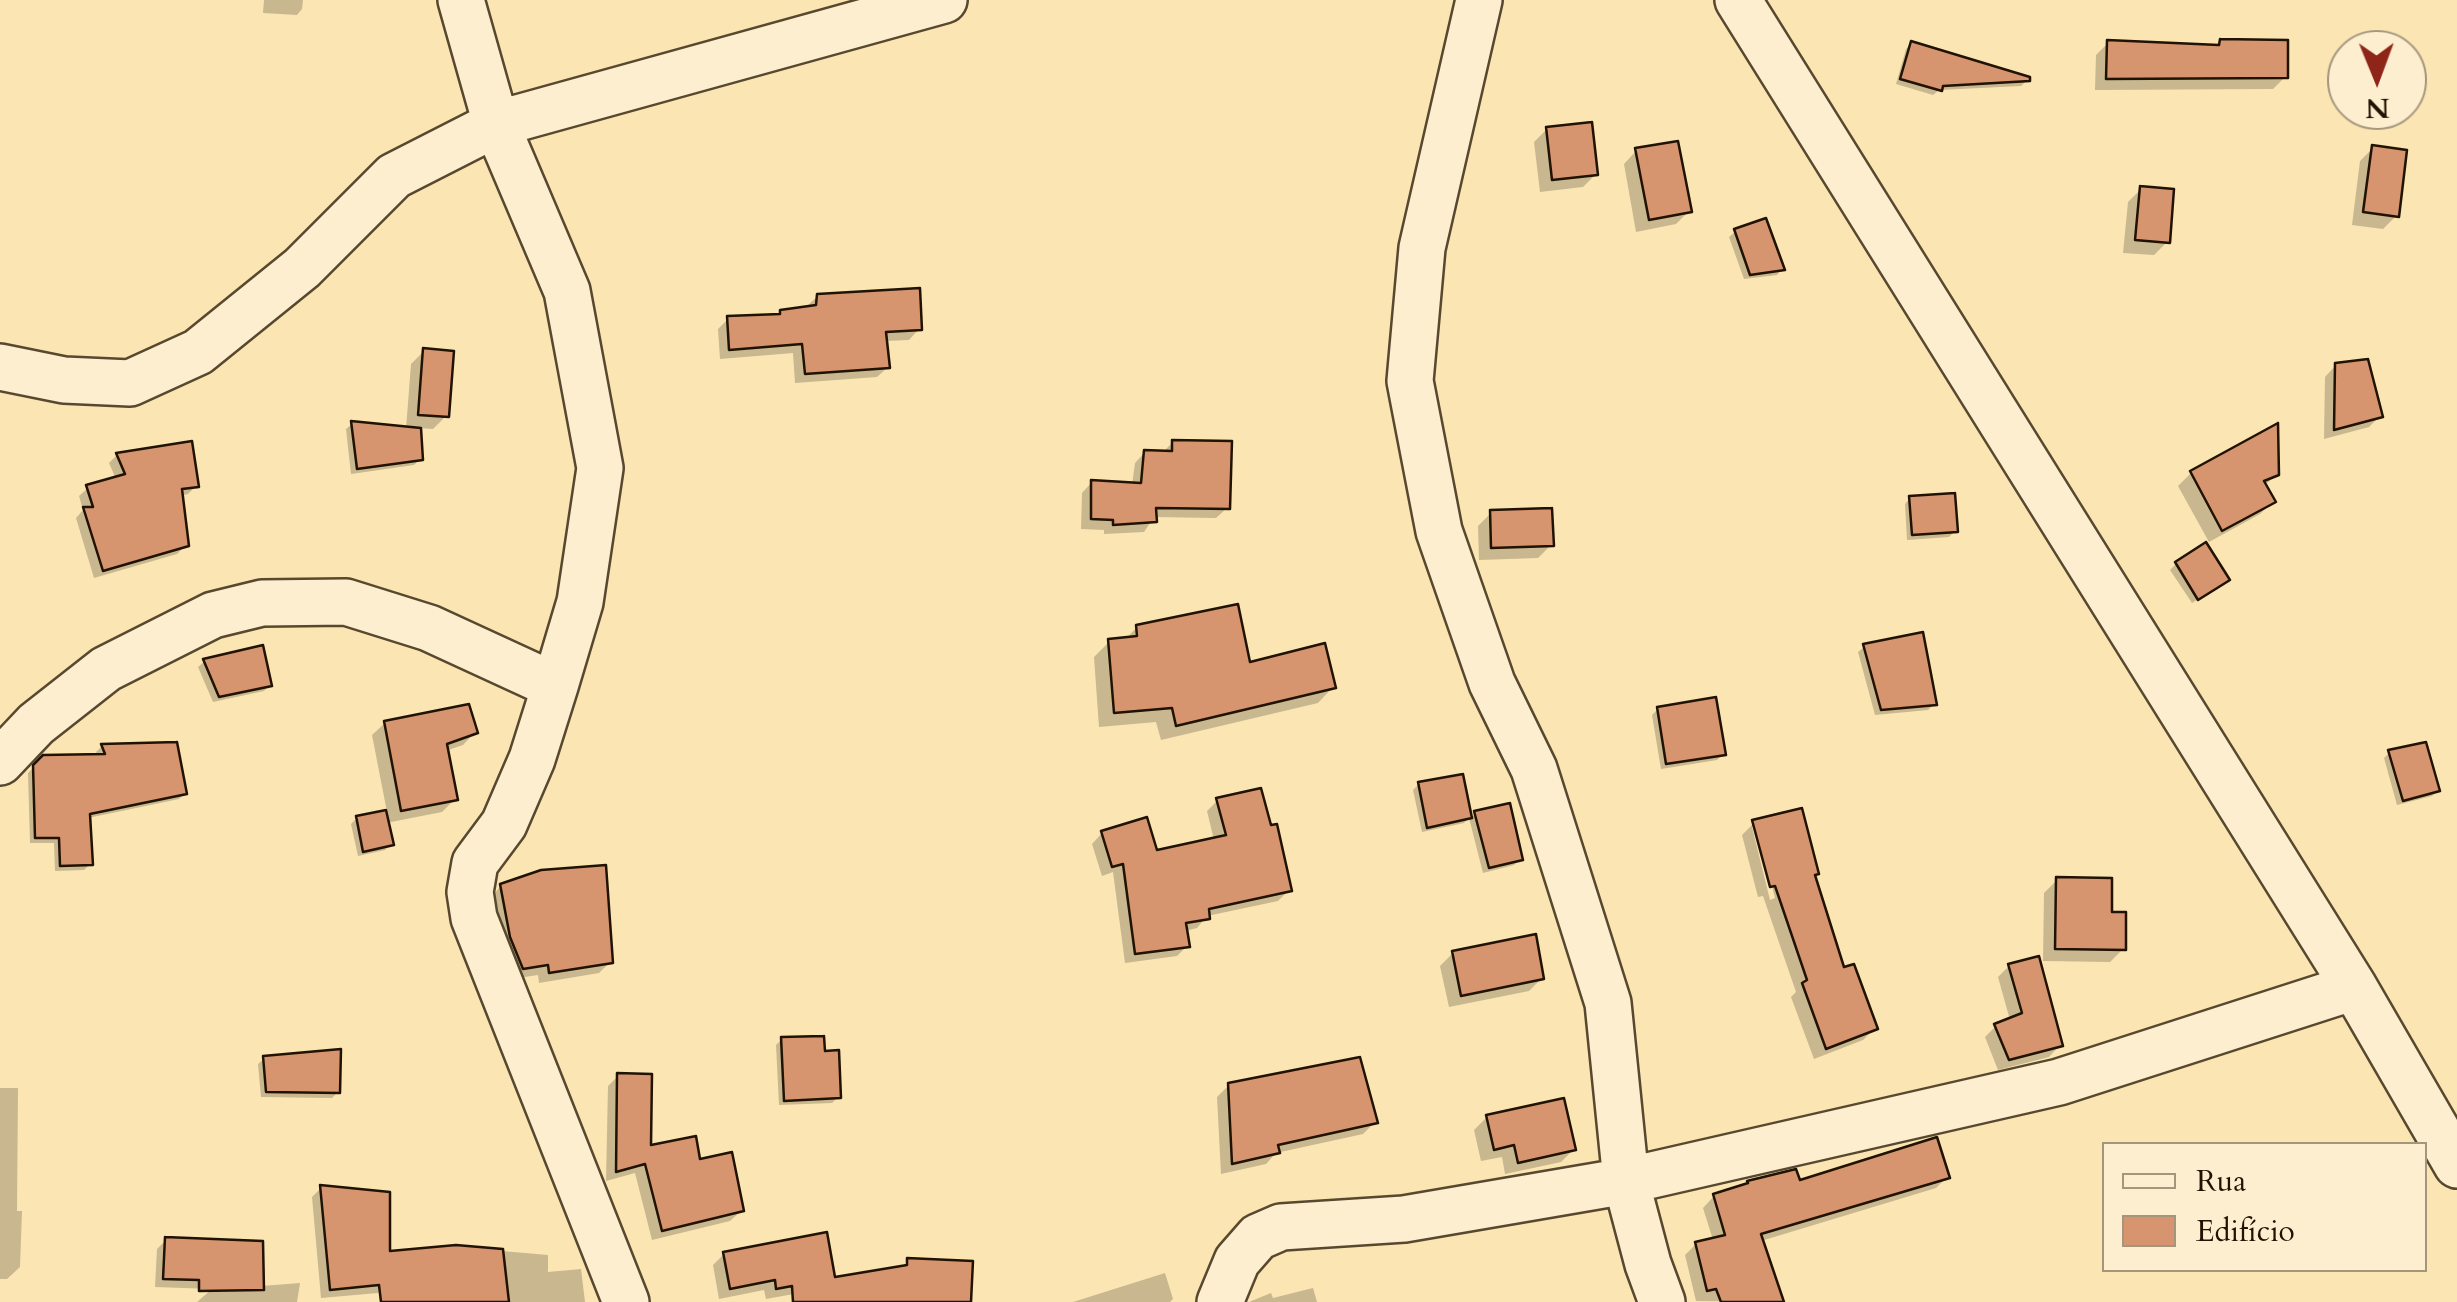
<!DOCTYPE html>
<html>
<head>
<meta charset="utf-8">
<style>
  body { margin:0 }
  #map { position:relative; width:2457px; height:1302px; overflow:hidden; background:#fae5b3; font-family:Cardo,serif }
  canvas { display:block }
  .legend { position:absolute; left:2102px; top:1142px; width:325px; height:130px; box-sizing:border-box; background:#fceece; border:2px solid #a4967d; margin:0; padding:12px 18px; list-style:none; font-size:30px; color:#211303 }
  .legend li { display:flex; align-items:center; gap:20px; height:50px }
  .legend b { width:50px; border:2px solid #a4967d }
  .north { position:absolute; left:2327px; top:30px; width:100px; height:100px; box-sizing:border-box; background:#fceece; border:2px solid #a4967d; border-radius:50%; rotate:179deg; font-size:28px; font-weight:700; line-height:40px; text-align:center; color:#211303 }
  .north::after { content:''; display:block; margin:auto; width:35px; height:45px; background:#8f2418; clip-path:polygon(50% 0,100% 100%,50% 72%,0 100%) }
</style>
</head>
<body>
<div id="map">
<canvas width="2457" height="1302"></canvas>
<ul class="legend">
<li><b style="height:12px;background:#fceece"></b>Rua</li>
<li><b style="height:28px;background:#d6946f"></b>Edifício</li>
</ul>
<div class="north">N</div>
</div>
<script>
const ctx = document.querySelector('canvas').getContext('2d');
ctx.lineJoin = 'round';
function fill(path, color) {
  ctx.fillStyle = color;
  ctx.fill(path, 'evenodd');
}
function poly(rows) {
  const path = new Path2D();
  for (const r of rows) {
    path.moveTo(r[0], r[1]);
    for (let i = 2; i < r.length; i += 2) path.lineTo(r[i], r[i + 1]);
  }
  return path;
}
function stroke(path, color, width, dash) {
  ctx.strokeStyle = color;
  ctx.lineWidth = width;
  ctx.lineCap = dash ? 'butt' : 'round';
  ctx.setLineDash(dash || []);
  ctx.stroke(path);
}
fill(poly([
  [264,0,303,0,302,9,297,15,263,13],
  [2221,42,2285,77,2273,89,2095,90,2096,55,2108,43,2215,48],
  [1912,43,2027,80,2021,86,1939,90,1933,95,1896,84,1906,49],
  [1547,129,1596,174,1583,187,1540,192,1534,142],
  [2373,148,2396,216,2383,229,2352,225,2360,161],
  [1636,151,1689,211,1676,224,1636,232,1624,164],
  [2141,189,2167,242,2154,255,2123,253,2128,202],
  [1735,232,1782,269,1777,275,1744,279,1729,237],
  [818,296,919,329,909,340,885,341,888,367,877,377,795,383,793,353,720,359,718,329,728,319,777,316,781,312,807,306],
  [424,351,446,416,433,429,418,428,420,459,414,465,351,474,346,429,352,424,406,429,411,364],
  [2336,365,2380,416,2369,427,2324,439,2325,377],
  [1173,442,1227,508,1216,518,1154,517,1144,532,1104,534,1104,530,1081,529,1082,493,1092,482,1132,485,1135,463,1145,452,1162,453],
  [117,455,196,486,188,494,180,496,186,545,177,554,94,578,76,518,83,510,79,496,88,488,116,479,109,463],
  [2191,473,2277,474,2264,486,2273,501,2260,514,2209,542,2178,486],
  [1910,498,1955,531,1949,537,1907,540,1905,504],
  [1491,513,1551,545,1538,558,1479,560,1478,526],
  [2176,564,2221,585,2192,603,2170,570],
  [1137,627,1248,665,1333,687,1318,703,1161,740,1156,722,1099,727,1094,657,1110,641,1125,640],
  [1864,647,1934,704,1928,710,1875,715,1858,652],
  [261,648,270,685,264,691,213,702,198,667,204,662],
  [1658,709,1723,754,1717,760,1661,769,1652,715],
  [385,723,475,732,463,745,445,751,455,799,442,812,386,823,391,844,385,850,358,856,351,824,357,818,387,812,372,735],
  [2428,744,2438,790,2432,796,2397,805,2384,758,2390,752],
  [102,746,185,793,179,799,88,818,90,864,84,870,55,871,54,843,30,843,28,773,44,757,98,756,96,752],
  [1461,777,1470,819,1475,814,1520,859,1514,865,1483,873,1469,818,1464,823,1422,832,1413,790,1419,784],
  [1217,801,1289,890,1278,901,1207,916,1197,928,1185,931,1187,946,1177,956,1125,963,1113,872,1102,876,1092,844,1102,833,1155,853,1214,840,1207,811],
  [1754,823,1813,877,1842,971,1875,1028,1863,1040,1814,1059,1791,997,1796,992,1763,896,1758,897,1742,835],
  [1752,827,1757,827,1775,898,1770,900],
  [2057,880,2123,949,2110,962,2043,961,2044,893],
  [501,886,610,962,599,973,539,983,538,975,511,979,490,898],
  [1453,953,1542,978,1529,991,1449,1007,1440,966],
  [2009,966,2060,1045,2049,1057,1998,1070,1985,1037,1996,1026,2010,1020,1998,977],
  [782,1039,823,1053,838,1097,832,1103,779,1105,776,1045],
  [264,1059,338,1092,332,1098,261,1097,258,1064],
  [618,1076,648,1148,698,1162,741,1211,730,1221,652,1240,635,1173,606,1181,608,1086],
  [1229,1085,1375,1122,1363,1134,1276,1153,1266,1164,1221,1174,1217,1097],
  [0,1088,18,1088,17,1211,22,1211,20,1267,7,1279,0,1279],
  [1487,1117,1574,1149,1561,1162,1505,1174,1502,1157,1481,1161,1474,1130],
  [1947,1177,1936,1188,1761,1241,1781,1302,1696,1301,1685,1255,1696,1244,1713,1240,1703,1208,1714,1196,1798,1183],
  [321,1188,387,1253,456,1247,548,1255,548,1272,581,1269,585,1302,473,1302,468,1285,321,1298,312,1197],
  [166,1240,262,1286,300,1283,297,1302,197,1302,212,1289,155,1287,157,1249],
  [724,1254,821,1289,766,1299,764,1290,719,1299,713,1265],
  [1165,1273,1173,1299,1170,1302,1073,1302],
  [1313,1288,1317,1302,1249,1302,1271,1293,1273,1298]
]), '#0003');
const building = poly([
  [2220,39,2288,40,2288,78,2106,79,2107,40,2219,45,2220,39],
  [1911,41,2030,77,2030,81,1943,86,1942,91,1900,79,1911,41],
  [1592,122,1598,175,1552,180,1546,127,1592,122],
  [1678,141,1692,212,1649,220,1635,148,1678,141],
  [2372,145,2407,150,2399,217,2363,212,2372,145],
  [2140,186,2174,189,2170,243,2135,240,2140,186],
  [1766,218,1785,270,1750,275,1734,229,1766,218],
  [920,288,922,330,886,332,890,368,805,374,802,344,729,350,727,316,780,314,780,310,816,305,817,294,920,288],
  [423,348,454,351,449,417,418,415,423,348],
  [2368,359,2383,417,2334,430,2335,363,2368,359],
  [351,421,421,428,423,460,357,469,351,421],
  [2278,423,2279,475,2264,481,2276,502,2222,531,2190,471,2278,423],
  [1172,440,1232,441,1230,509,1156,508,1157,522,1113,525,1113,520,1091,519,1091,480,1141,483,1144,450,1172,451,1172,440],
  [192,441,199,487,182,489,189,546,103,571,83,507,93,507,86,485,125,474,116,453,192,441],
  [1955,493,1958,532,1912,535,1909,496,1955,493],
  [1552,508,1554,546,1491,548,1490,510,1552,508],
  [2206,542,2230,580,2198,600,2175,562,2206,542],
  [1238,604,1250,662,1325,643,1336,688,1176,726,1172,708,1114,713,1108,639,1137,636,1136,625,1238,604],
  [1923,632,1937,705,1881,710,1863,644,1923,632],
  [263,645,272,686,219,697,203,659,263,645],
  [1716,697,1726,755,1666,764,1657,707,1716,697],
  [469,704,478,733,447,744,458,800,401,811,384,721,469,704],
  [177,742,187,794,90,814,93,865,60,866,59,838,35,838,33,765,43,755,105,754,101,744,177,742],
  [2426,742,2440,791,2403,801,2388,750,2426,742],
  [1463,774,1472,818,1427,828,1418,782,1463,774],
  [1261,788,1271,825,1277,824,1292,891,1209,909,1210,919,1186,923,1190,947,1135,954,1123,864,1112,867,1101,831,1147,817,1157,850,1226,835,1216,798,1261,788],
  [1510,803,1523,860,1489,868,1474,811,1510,803],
  [1802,808,1819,874,1815,875,1844,967,1854,964,1878,1029,1826,1049,1802,983,1807,980,1775,886,1770,887,1752,820,1802,808],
  [386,810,394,845,363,852,356,816,386,810],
  [606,865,613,963,549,973,548,965,523,969,510,937,500,884,541,870,606,865],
  [2056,877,2112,878,2112,912,2126,912,2126,950,2055,949,2056,877],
  [1536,934,1544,979,1461,996,1452,951,1536,934],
  [2039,956,2063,1046,2009,1060,1994,1024,2022,1013,2008,964,2039,956],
  [824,1036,825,1051,839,1050,841,1098,784,1101,781,1037,824,1036],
  [341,1049,340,1093,266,1092,263,1056,341,1049],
  [1360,1057,1378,1123,1278,1145,1280,1153,1232,1164,1228,1083,1360,1057],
  [617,1073,652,1074,651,1145,696,1136,700,1159,732,1152,744,1211,662,1231,645,1164,616,1172,617,1073],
  [1564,1098,1576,1150,1518,1163,1514,1145,1494,1150,1486,1115,1564,1098],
  [1937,1137,1950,1178,1761,1234,1784,1302,1721,1302,1716,1289,1707,1291,1695,1242,1725,1235,1713,1194,1748,1183,1747,1181,1796,1169,1800,1180,1937,1137],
  [320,1185,390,1192,390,1251,456,1245,503,1249,509,1302,381,1302,379,1285,330,1290,320,1185],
  [827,1232,835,1277,907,1265,907,1258,973,1261,971,1302,793,1302,792,1286,776,1289,775,1280,730,1289,723,1252,827,1232],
  [165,1237,263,1241,264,1290,199,1291,199,1280,163,1279,165,1237]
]);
fill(building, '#d6946f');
stroke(building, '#211303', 2.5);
const minor = poly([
  [461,0,496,124,567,291,600,468,580,602,555,686,532,759,504,824,475,863,470,892,474,918,626,1302],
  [1479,0,1422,248,1410,381,1439,531,1492,683,1534,769,1608,1003,1626,1181,1648,1264,1662,1302],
  [1738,0,2354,987,2457,1165],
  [0,367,64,380,130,383,198,352,302,268,394,176,496,124,944,0],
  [0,762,36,724,106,669,213,615,262,603,346,602,429,628,555,686],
  [1220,1302,1237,1261,1258,1237,1281,1227,1404,1219,1626,1181,2059,1082,2354,987]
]);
stroke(minor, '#57482f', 50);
stroke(minor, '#fceece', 45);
</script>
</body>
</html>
